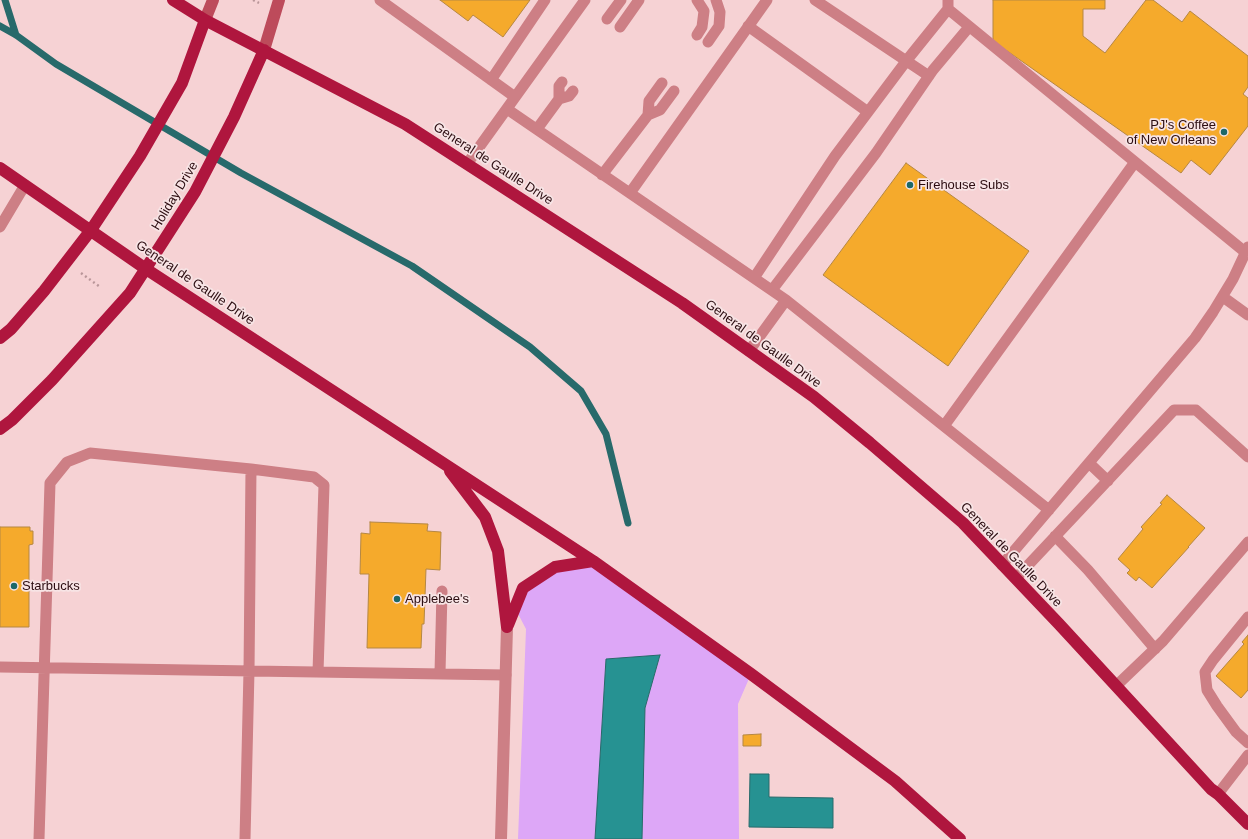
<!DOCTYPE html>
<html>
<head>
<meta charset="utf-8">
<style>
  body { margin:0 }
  canvas { display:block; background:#f6d2d4 }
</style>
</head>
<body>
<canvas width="1248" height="839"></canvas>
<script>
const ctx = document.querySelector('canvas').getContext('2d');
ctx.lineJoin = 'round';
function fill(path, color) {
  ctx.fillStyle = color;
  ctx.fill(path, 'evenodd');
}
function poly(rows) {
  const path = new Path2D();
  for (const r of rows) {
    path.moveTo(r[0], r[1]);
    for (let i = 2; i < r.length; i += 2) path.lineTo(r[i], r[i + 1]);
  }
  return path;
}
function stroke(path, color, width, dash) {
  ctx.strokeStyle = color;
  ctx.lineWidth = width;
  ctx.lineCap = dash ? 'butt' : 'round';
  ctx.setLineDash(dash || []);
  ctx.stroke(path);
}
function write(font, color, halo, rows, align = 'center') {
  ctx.font = font + ' Helvetica,sans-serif';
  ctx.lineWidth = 3.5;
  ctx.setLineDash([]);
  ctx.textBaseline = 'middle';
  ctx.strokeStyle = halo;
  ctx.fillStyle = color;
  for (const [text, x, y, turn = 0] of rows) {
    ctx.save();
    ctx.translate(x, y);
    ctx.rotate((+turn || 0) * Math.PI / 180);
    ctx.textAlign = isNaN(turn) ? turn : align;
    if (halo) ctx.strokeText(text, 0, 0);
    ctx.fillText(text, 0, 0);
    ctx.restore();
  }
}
fill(poly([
  [593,561,751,674,738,704,739,839,642,839,645,708,660,656,606,659,595,839,518,839,526,629,515,608,523,588,555,567]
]), '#dda7f7');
const water = poly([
  [660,655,645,708,642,839,595,839,606,659,660,655],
  [750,774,769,774,769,797,833,798,833,828,749,827,750,774]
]);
fill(water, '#269292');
stroke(water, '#286a6b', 1);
stroke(poly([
  [5,0,16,35],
  [0,26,16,35,56,64,241,173,412,266,530,347,581,391,606,434,628,523]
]), '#286a6b', 7);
const building = poly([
  [440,0,530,0,503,37,473,15,468,21,440,0],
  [993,0,1105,0,1105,9,1083,9,1083,36,1105,53,1146,0,1153,0,1182,22,1190,11,1248,56,1248,87,1243,94,1248,98,1248,126,1210,175,1191,160,1181,173,993,41,993,0],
  [906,163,1029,251,948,366,823,275,906,163],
  [1167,495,1205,528,1188,547,1189,547,1152,588,1139,577,1136,581,1127,573,1130,570,1118,559,1143,529,1141,527,1162,504,1160,503,1167,495],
  [370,522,428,524,427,531,441,532,440,570,426,569,424,624,422,624,421,648,367,648,369,574,360,574,361,533,370,534,370,522],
  [0,527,30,527,30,531,33,531,33,544,29,545,29,627,0,627,0,527],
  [1248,635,1248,690,1241,698,1216,676,1244,644,1242,642,1248,635],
  [761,734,761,746,743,746,743,735,761,734]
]);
fill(building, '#f5aa2c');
stroke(building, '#b58743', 1);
stroke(poly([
  [253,0,259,3],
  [81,273,100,287]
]), '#b99699', 2.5, [2, 3]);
stroke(poly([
  [380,0,515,97],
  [815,0,929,76],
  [948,0,948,9,1245,252],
  [607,19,621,0],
  [748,26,868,112],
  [620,27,639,0],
  [697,35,702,27,704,11,697,0],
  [708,42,719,26,720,12,716,0],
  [491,80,545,0],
  [559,99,569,96,573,91],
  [507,109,786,300,1049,510],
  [648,115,660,110,674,91],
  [537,129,559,99,559,86,562,82],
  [467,164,585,0],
  [602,175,648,115,649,101,662,83],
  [630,193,767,0],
  [0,227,25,185],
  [754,278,835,156,907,60,948,9],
  [772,290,876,153,933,70,969,27],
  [1223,297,1248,315],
  [749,351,786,300],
  [944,426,1135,162],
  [1089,463,1108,481],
  [1055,536,1088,570,1155,649],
  [1002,565,1195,338,1213,312,1233,279,1248,247],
  [1016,578,1174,410,1196,410,1248,457],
  [1248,617,1213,660,1205,672,1207,690,1217,706,1236,732,1248,743],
  [0,667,506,675],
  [440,673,442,591],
  [1116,686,1163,641,1248,542],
  [1218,794,1248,755],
  [39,839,50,483,67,462,90,453,251,469,314,477,324,485,318,672],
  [245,839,249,671,251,469]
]), '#cd7f85', 11);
stroke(poly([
  [501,839,507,627]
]), '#cd7f85', 12);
stroke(poly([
  [205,20,213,0],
  [264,50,279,0]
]), '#bd4b5b', 12);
stroke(poly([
  [173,0,205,20,405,124,682,303,814,397,870,443,963,523,1059,624,1211,789,1218,794,1248,824],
  [0,168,146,269,593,561,751,674,895,781,960,839],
  [0,338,11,329,44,291,91,230,140,156,182,83,205,20],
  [0,429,12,420,52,380,130,293,195,192,234,117,264,50],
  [450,471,485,517,498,551,507,627],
  [508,625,523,588,555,567,593,561]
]), '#af163e', 12);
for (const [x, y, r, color] of [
  [1224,132,4,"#1b6868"],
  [910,185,4,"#1b6868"],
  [14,586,4,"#1b6868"],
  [397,599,4,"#1b6868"]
]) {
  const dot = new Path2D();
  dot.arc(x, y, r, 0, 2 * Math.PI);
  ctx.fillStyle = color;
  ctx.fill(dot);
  stroke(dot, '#f7e4e5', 1.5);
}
write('13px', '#2b0c10', '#f7e4e5', [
  ["PJ's Coffee",1216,125,"right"],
  ["of New Orleans",1216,140,"right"],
  ["Firehouse Subs",918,185],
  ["Starbucks",22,586],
  ["Applebee's",405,599]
], 'left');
write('13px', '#2b0c10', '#f7e4e5', [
  ["General de Gaulle Drive",493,164,33],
  ["Holiday Drive",175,196,-59],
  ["General de Gaulle Drive",195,283,34],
  ["General de Gaulle Drive",763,344,36],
  ["General de Gaulle Drive",1011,555,46]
]);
</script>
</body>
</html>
